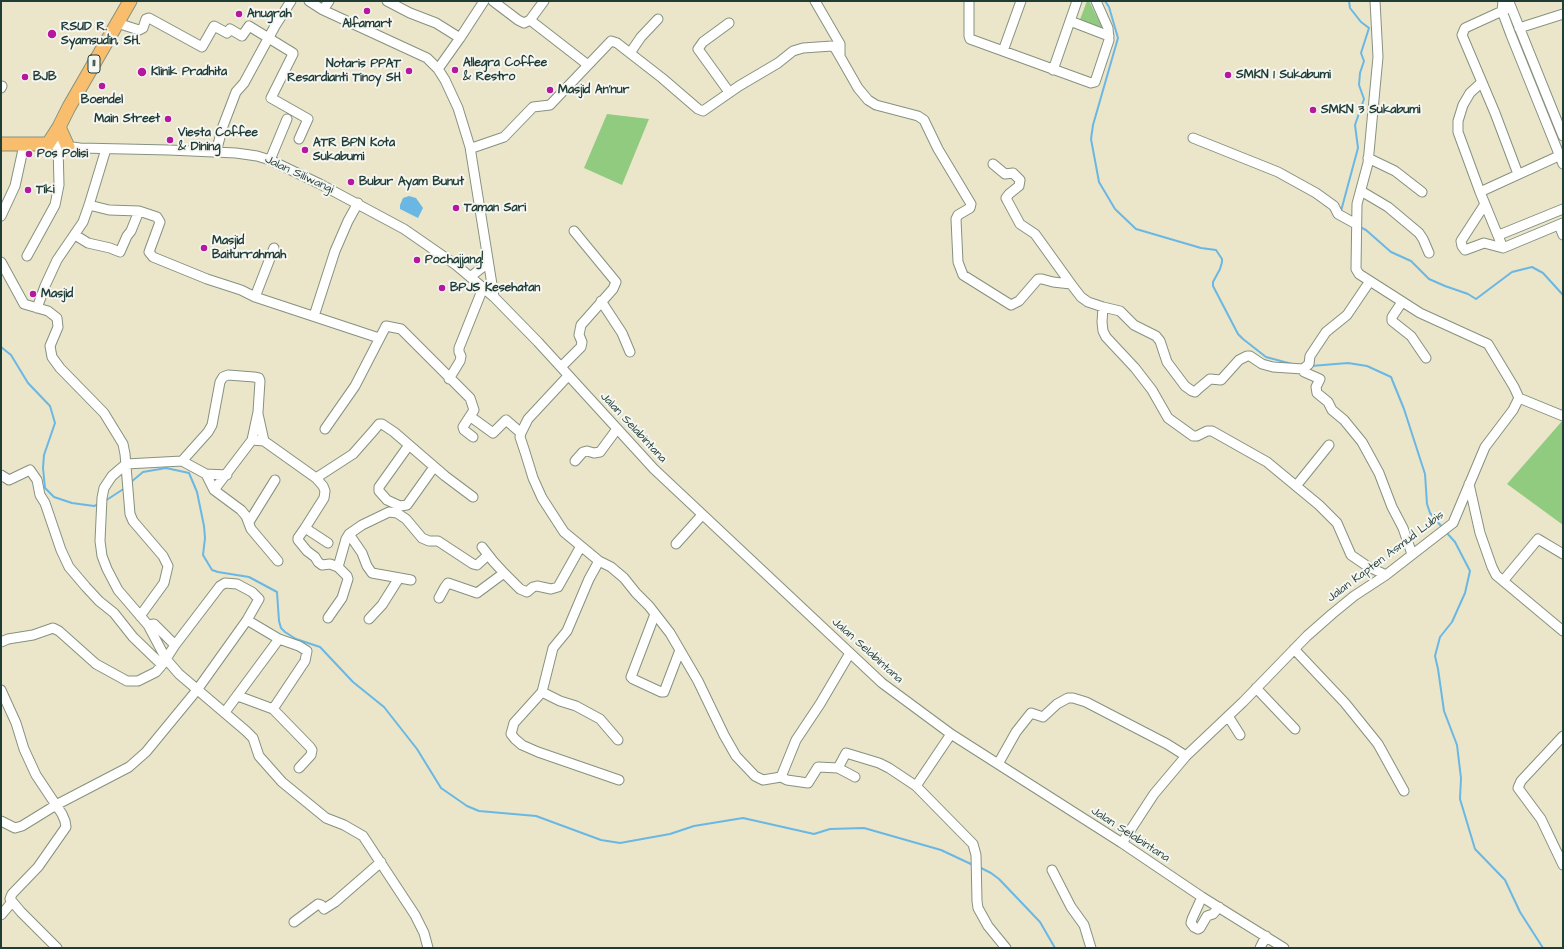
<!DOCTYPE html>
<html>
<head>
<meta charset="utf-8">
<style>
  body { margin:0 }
  #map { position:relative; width:1564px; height:949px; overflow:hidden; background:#ebe6ca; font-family:"Architects Daughter",sans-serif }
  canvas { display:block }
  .frame { position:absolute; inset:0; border:2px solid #1f3d34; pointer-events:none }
</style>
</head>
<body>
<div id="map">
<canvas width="1564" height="949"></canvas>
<div class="frame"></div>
</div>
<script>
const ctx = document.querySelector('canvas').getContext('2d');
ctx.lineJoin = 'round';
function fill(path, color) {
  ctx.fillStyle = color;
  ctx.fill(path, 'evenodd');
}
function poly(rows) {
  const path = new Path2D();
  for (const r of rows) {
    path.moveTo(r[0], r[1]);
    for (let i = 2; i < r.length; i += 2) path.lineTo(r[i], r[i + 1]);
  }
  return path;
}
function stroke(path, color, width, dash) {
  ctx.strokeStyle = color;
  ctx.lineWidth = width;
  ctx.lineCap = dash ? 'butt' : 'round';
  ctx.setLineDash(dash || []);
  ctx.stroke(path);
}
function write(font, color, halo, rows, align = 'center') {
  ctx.font = font + ' "Architects Daughter",sans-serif';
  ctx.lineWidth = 4;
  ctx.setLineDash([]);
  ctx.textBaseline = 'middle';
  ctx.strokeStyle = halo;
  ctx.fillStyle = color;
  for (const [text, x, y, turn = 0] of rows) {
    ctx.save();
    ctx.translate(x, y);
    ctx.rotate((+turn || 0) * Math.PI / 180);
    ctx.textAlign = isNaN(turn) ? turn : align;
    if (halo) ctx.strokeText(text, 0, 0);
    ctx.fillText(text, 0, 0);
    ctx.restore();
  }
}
fill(poly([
  [1087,1,1089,1,1104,31,1079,22],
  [607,114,649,119,622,185,584,168],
  [1563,420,1563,525,1507,484]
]), '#91cb80');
fill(poly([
  [409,196,416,198,423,208,418,218,400,209,400,205,403,198]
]), '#6ab7e4');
stroke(poly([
  [1105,1,1109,7,1118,38,1093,125,1091,139,1099,182,1115,209,1136,229,1201,248,1216,250,1222,259,1222,262,1220,269,1213,282,1213,286,1238,334,1243,339,1266,357,1292,364],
  [1341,211,1358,148,1355,125,1364,99,1359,85,1360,73,1364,61,1361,53,1369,28,1361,22,1350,8,1349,1],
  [1360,227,1366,230,1391,252,1411,261,1429,279,1445,286,1468,294,1476,299,1512,272,1532,267,1543,273,1563,295],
  [1,347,11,355,28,383,50,406,55,423,44,455,43,468,45,488,54,497,72,503,94,506,99,504],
  [1311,366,1348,363,1367,366,1391,377,1404,409,1425,474,1427,504,1430,513,1442,527],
  [131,482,143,472,166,468,189,473,197,492,204,526,205,538,203,555,212,570,218,572,249,577,277,592,279,621,281,628,285,632,296,639,320,647,353,682,384,707,417,749,441,788,467,806,479,811,536,816,601,840,620,843,670,834,694,826,743,818,814,834,830,829,864,828,941,850,973,865],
  [105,501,125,488],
  [1446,532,1455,542,1470,571,1465,593,1452,622,1440,637,1435,656,1438,669,1444,711,1457,745,1461,778,1460,799,1475,849,1505,880,1520,912,1543,948],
  [979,867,991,873,999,879,1040,922,1055,948]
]), '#6ab7e4', 2);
const minor = poly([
  [309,1,323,10,427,58,438,69,445,80,458,108,470,147,494,297],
  [387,1,410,13,436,23,460,38],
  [493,1,518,20,524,23,530,20,544,1],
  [815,1,840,44,840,56],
  [969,1,969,36,970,39,1091,83,1095,82,1109,40,1108,28,1096,1],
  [1503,1,1502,11,1511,35,1563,164],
  [1509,2,1563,136],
  [1511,7,1465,28,1462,35,1495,113,1518,174],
  [323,10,329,1],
  [530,20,588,65],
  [1070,21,1109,36],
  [117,23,139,30,143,28,146,19,149,18,202,47,214,26,227,33,230,29,242,36,249,26,293,53,293,54,271,98,308,119,299,139],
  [729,23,703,42,698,49,729,92],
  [1519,28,1563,14],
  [1003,51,1021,1],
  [630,53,641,37,658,19],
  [438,69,460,38,484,1],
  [1053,70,1077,1],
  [1482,82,1470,93,1463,105,1458,121,1458,132,1480,192,1503,248],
  [1,88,2,86],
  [1193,138,1278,172,1316,193,1334,206,1338,214,1356,224],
  [48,144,80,148,169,150,236,153,257,156,270,160,320,184,404,229,456,265,494,297,538,342,654,469,882,683,951,734,998,764,1122,843,1202,897,1284,948],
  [470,147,475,147,504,137,533,107,550,105,611,41,617,43,662,78,698,109,703,111,739,86,778,63,793,51,803,48,832,46,835,48,842,60,858,88,868,100,876,105,918,116,924,120,938,149,971,204,970,208,958,215,956,219,958,262,963,275,1011,305,1019,301,1038,279,1042,279,1053,282,1071,284,1081,297,1088,302,1103,307,1120,311,1134,325,1156,336,1160,341,1167,362,1185,386,1192,391,1195,392,1198,389,1210,379,1221,380,1239,360,1247,356,1250,356,1262,364,1273,367,1303,369,1309,364,1310,356,1326,332,1347,315,1370,281],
  [216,152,223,126,236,92,244,83,275,26,291,1],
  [1368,158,1395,171,1422,192],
  [270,160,287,119],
  [993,164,1005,174,1013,173,1020,180,1019,186,1009,194,1006,198,1007,200,1020,224,1035,234,1071,284],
  [1361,191,1388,207,1419,233,1423,239,1429,253],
  [1480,192,1563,154],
  [1485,204,1461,241,1462,246,1465,250,1484,243,1503,248,1563,223],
  [89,205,109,210,139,211,157,217,160,222,149,252,153,257,207,279,241,290,255,297,379,338],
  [1,216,15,186,24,145],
  [1559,225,1563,235],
  [75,235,88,243,110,248,120,252,127,236,131,231,139,211],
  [1499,235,1563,209],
  [27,256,55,205,59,185,58,145],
  [1,262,24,304,48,311,57,318,58,327,50,346,52,357,60,368,104,413,123,444,125,454,130,514,133,521,163,556,168,566,164,583,140,616],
  [470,277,488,263],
  [255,297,274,248],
  [601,301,622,333,630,352],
  [1402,302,1392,317,1392,321,1411,336,1426,358],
  [1103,307,1102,322,1103,331,1106,337,1135,368,1152,390,1168,418,1193,436,1197,436,1207,431,1212,431,1267,462,1319,505,1337,523,1351,555,1367,566,1386,575],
  [37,308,45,286,57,260,83,222,89,205,106,149],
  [314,316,335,251,348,221,358,203],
  [561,367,581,347,582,342,579,335,581,325,613,289,616,282,574,231],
  [1303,369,1304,372,1320,379,1316,387,1317,393,1328,402,1332,410,1344,420,1362,442,1379,473,1392,507,1403,528,1412,554],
  [568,376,528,419,521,433,520,437,525,452,533,478,542,498,564,532,599,561,611,567,624,578,636,593,649,606,670,633,698,681,724,735,736,756,755,776,763,780,781,777],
  [449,379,460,361,461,356,459,352,459,348,483,288],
  [1519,398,1563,416],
  [258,414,264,441],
  [471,417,493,433,506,420,521,433],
  [325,429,355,386,386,326,401,329,470,398,474,410,463,427,464,430,473,437],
  [409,445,379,487,379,491,387,500,400,506,407,505,434,467],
  [182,461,208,432,212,425,220,382,223,377,228,375,254,377,259,378,260,381,258,412,252,440],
  [575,461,583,452,587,451,594,453,600,452,617,429],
  [206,474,214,490,241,510,246,516,251,529,278,561],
  [1,475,9,480,30,470,37,480,40,495,45,503,61,550,69,567,86,587,99,601,114,613,133,637,162,665],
  [227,475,206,474,182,461,126,464,112,476,104,488,102,498,100,541,102,556,107,569,118,590,148,625,166,659,179,674,246,731,253,738,259,756,282,782,326,818,344,825,363,836,415,915,424,933,428,948],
  [316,478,323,486,325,491,324,498,305,528,328,543],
  [1469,484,1480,533,1492,567,1496,575,1563,631],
  [1296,486,1329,445],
  [214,490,252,440,264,441,316,478,353,454,375,429,379,424,382,424,394,432,445,476,473,497],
  [249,522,275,480],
  [305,528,298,538,298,540,307,551,315,557,318,562,322,565,330,564,338,567,346,539,349,534,362,525,389,512,397,513,406,519,422,538,429,541,438,541,473,564,477,565,488,555],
  [349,534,362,553,367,566,372,573,411,580],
  [676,544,702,515],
  [482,547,493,561,504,573,520,589,527,592,533,587,537,586,551,589,558,587,581,546],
  [599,561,589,579,567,631,553,648,542,692,514,723,511,734,515,739,522,745,538,752,619,780],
  [1503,581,1538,539,1563,554],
  [439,598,445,587,448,583,477,593,504,573],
  [655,614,631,677,633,679,661,692,664,692,680,650],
  [328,618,342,598,348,579,347,576,338,567],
  [369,619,382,605,399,578],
  [247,620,279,639,299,646,307,651,305,661,273,709],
  [148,625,154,624,175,645],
  [1,642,8,639,33,635,53,628,59,631,96,664,127,681,138,681,156,672,162,665,175,645,220,586,225,583,237,584,252,592,259,599,247,620,197,690,146,752,129,767,56,805,22,826,15,828,1,821],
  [1294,649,1345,703,1378,744,1404,791],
  [1256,688,1295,729],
  [1,690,16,723,24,749,36,775,62,814,65,821,66,827,38,867,12,894,10,899,21,912,57,948],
  [542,692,560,701,576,706,600,719,618,740],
  [238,696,273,709,310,747,312,750,311,755,299,768],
  [225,712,279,639],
  [1228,716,1240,735],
  [951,734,916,786,973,844,976,855,977,901,978,908,988,926,1006,948],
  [1563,736,1521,781,1518,788,1541,819,1563,865],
  [998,764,1016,732,1031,713,1043,717,1057,704,1068,698,1073,698,1086,702,1167,744,1186,756],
  [838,768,818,767,808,783,787,780,781,777,796,740,820,704,850,653],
  [855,777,838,768,846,753,879,763,889,768,916,786],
  [1122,843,1154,794,1186,756,1243,702,1307,636,1332,614,1354,596,1386,575,1453,523,1485,447,1513,410,1519,398,1514,387,1488,344,1420,313,1359,274,1356,269,1357,204,1368,163,1378,57,1375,1],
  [1052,870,1071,907,1084,925,1091,948],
  [1202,897,1192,919,1191,923,1194,927,1198,929,1200,928,1207,916,1213,914,1219,907],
  [1,915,12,902],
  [294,922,318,904,321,905,324,909,335,902,381,862],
  [1260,948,1266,936]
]);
const highway = poly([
  [59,127,68,147],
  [1,144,48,144,59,127,69,107,130,1]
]);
stroke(minor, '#85927f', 11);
stroke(highway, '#85927f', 15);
stroke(minor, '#fff', 9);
stroke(highway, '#f9be6d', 13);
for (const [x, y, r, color] of [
  [367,11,4,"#b5179e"],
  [239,14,4,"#b5179e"],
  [52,34,5,"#b5179e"],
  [455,70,4,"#b5179e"],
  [409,71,4,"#b5179e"],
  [142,72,5,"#b5179e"],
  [1228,75,4,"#b5179e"],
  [25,77,4,"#b5179e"],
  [102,86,4,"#b5179e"],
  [550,90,4,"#b5179e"],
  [1313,110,4,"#b5179e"],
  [168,119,4,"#b5179e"],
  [170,140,4,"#b5179e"],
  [305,150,4,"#b5179e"],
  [29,154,4,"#b5179e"],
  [351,182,4,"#b5179e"],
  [28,190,4,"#b5179e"],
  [456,208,4,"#b5179e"],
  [204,248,4,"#b5179e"],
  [417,260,4,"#b5179e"],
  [442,288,4,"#b5179e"],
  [33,294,4,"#b5179e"]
]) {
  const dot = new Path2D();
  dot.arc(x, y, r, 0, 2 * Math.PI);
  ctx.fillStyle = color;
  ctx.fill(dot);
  stroke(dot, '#f6f6f2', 1.5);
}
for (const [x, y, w] of [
  [94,64,12]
]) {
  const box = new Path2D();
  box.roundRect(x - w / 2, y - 9, w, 18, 3);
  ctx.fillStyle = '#f6f6f2';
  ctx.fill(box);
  stroke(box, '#1f3d34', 1);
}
write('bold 11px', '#1f3d34', null, [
  ["11",94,64]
]);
write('bold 12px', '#1f3d34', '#f6f6f2', [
  ["Anugrah",247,14],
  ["Alfamart",367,24,"center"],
  ["RSUD R.",61,27],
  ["Syamsudin, SH.",61,41],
  ["Allegra Coffee",463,63],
  ["& Restro",463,77],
  ["Notaris PPAT",401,64,"right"],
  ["Resardianti Tinoy SH",401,78,"right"],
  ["Klinik Pradhita",151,72],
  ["SMKN 1 Sukabumi",1236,75],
  ["BJB",33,77],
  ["Masjid An’nur",558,90],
  ["Boendel",102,100,"center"],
  ["SMKN 3 Sukabumi",1321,110],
  ["Main Street",160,119,"right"],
  ["Viesta Coffee",178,133],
  ["& Dining",178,147],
  ["ATR BPN Kota",313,143],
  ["Sukabumi",313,157],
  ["Pos Polisi",37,154],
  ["Bubur Ayam Bunut",359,182],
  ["Tiki",36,190],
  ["Taman Sari",464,208],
  ["Masjid",212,241],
  ["Baiturrahmah",212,255],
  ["Pochajjang!",425,260],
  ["BPJS Kesehatan",450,288],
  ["Masjid",41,294]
], 'left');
write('12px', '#1f3d34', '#f6f6f2', [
  ["Jalan Siliwangi",299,175,25],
  ["Jalan Selabintana",633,428,47],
  ["Jalan Kapten Asmud Lubis",1386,557,-37],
  ["Jalan Selabintana",867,651,42],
  ["Jalan Selabintana",1130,835,33]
]);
</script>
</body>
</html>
